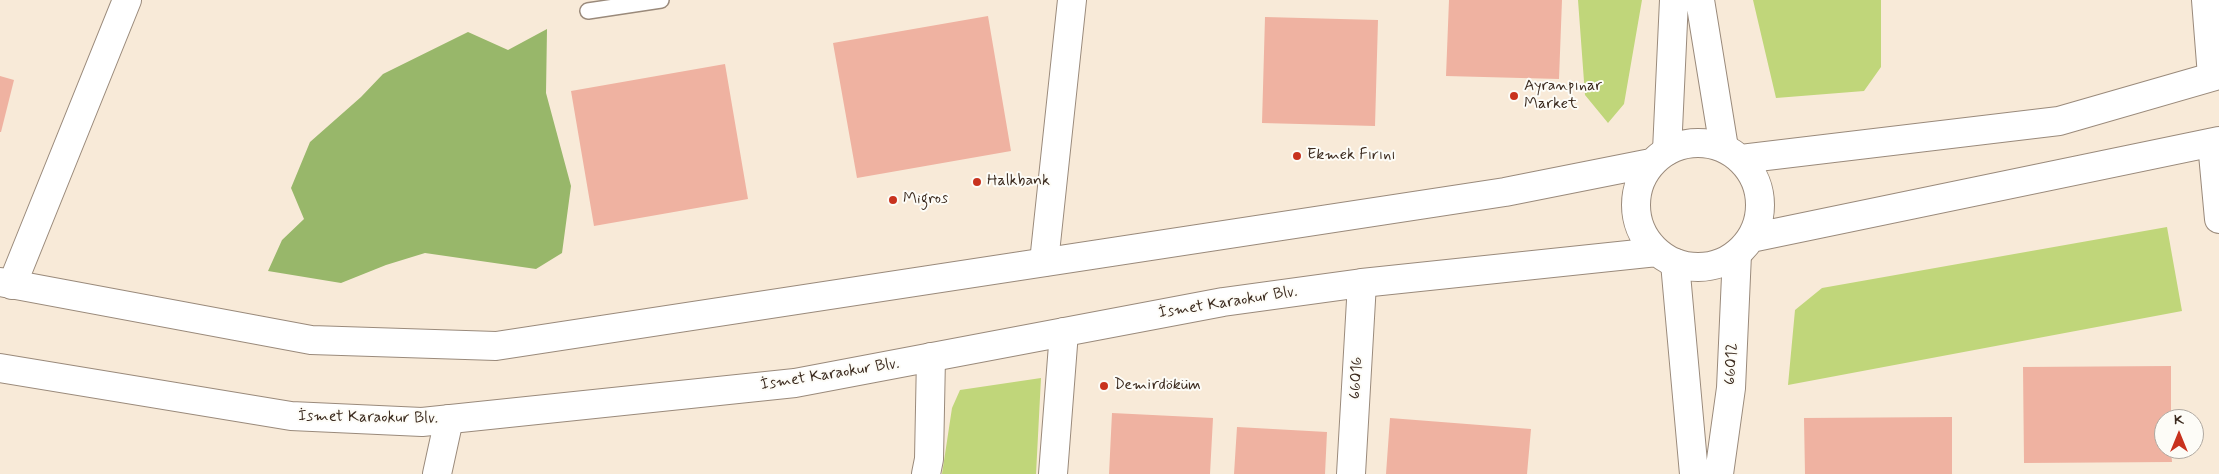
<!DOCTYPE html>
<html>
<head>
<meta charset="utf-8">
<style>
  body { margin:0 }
  #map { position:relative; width:2219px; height:474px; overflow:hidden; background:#f8ead8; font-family:Mynerve,sans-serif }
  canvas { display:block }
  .north { position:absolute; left:2154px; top:409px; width:50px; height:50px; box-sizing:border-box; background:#fdfcf7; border:1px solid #afa8a0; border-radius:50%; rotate:0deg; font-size:14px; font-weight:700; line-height:20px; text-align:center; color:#3b2a1e }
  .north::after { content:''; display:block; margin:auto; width:18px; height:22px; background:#c8321e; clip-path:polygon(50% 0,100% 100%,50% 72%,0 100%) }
</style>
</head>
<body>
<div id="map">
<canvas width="2219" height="474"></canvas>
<div class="north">K</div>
</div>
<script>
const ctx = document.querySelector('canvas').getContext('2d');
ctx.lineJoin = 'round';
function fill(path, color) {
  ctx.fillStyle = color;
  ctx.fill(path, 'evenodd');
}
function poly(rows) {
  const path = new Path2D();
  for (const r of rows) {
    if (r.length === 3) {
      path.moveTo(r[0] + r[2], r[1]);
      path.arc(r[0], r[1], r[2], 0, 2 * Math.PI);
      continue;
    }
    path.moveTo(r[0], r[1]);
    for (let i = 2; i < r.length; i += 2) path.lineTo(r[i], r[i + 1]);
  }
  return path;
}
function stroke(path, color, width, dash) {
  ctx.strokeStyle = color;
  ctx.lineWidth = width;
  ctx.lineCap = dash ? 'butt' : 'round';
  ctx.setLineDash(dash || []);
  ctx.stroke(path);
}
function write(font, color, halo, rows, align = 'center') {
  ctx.font = font + ' Mynerve,sans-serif';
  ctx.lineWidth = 4;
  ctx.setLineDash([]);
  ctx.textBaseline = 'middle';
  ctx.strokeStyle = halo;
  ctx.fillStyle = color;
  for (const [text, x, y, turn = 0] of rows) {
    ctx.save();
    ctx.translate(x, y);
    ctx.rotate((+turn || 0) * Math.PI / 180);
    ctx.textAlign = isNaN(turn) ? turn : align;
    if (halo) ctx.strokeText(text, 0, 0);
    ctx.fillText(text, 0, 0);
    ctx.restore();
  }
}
fill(poly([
  [1578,0,1642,0,1624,104,1608,123,1585,95],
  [1753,0,1881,0,1881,67,1864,91,1776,98],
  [2167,227,2182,311,1788,385,1795,310,1822,288],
  [1041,378,1036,474,942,474,952,408,960,390]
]), '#c0d67a');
fill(poly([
  [547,29,546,93,571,186,562,253,536,269,425,253,386,265,341,283,268,271,282,240,304,219,291,188,310,142,361,97,383,74,468,32,508,50]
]), '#98b76a');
fill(poly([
  [1449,0,1562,0,1559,79,1446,76],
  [988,16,1011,151,857,178,833,43],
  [1265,17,1378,20,1375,126,1262,123],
  [725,64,748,199,594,226,571,91],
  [0,76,14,80,1,132,0,132],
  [2171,366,2171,419,2164,419,2164,449,2171,449,2172,462,2024,463,2023,367],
  [1112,413,1213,418,1210,474,1109,474],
  [1952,417,1952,474,1805,474,1804,418],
  [1390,418,1531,429,1527,474,1386,474],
  [1237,427,1327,432,1325,474,1234,474]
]), '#efb2a1');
const lane = poly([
  [588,11,661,0]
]);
const street = poly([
  [1700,0,1724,148],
  [2206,0,2212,76],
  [2212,143,2219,219],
  [1667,151,1674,0],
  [1044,262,1072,0],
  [1675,263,1694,474],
  [12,285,127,0],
  [437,474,449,419],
  [926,474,929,459,931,357],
  [1053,474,1064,332],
  [1351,474,1362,283],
  [1719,474,1731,388,1737,254]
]);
const secondary = poly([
  [1698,205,62],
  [1741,159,2059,121,2219,75],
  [1751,238,2219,141],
  [0,282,311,340,496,346,1505,192,1651,163],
  [0,368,291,416,422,422,795,383,1223,302,1362,283,1657,252]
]);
stroke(lane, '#9a8a7b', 18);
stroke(street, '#9a8a7b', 30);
stroke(secondary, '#9a8a7b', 30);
stroke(lane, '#fff', 15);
stroke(street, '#fff', 28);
stroke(secondary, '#fff', 28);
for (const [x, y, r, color] of [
  [1514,96,5,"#c8321e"],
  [1297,156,5,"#c8321e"],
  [977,182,5,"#c8321e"],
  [893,200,5,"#c8321e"],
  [1104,386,5,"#c8321e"]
]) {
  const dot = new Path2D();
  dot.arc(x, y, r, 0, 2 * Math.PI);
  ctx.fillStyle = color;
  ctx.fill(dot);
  stroke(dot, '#fdfcf7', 2);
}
write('16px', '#3b2a1e', '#fdfcf7', [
  ["Ayranpınar",1524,87],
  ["Market",1524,105],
  ["Ekmek Fırını",1307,156],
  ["Halkbank",987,182],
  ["Migros",903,200],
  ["Demirdöküm",1114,386]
], 'left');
write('16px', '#3b2a1e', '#fdfcf7', [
  ["İsmet Karaokur Blv.",1228,303,-9],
  ["66012",1732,364,-87],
  ["İsmet Karaokur Blv.",830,375,-9],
  ["66016",1357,378,-87],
  ["İsmet Karaokur Blv.",368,418,1]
]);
</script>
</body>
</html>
